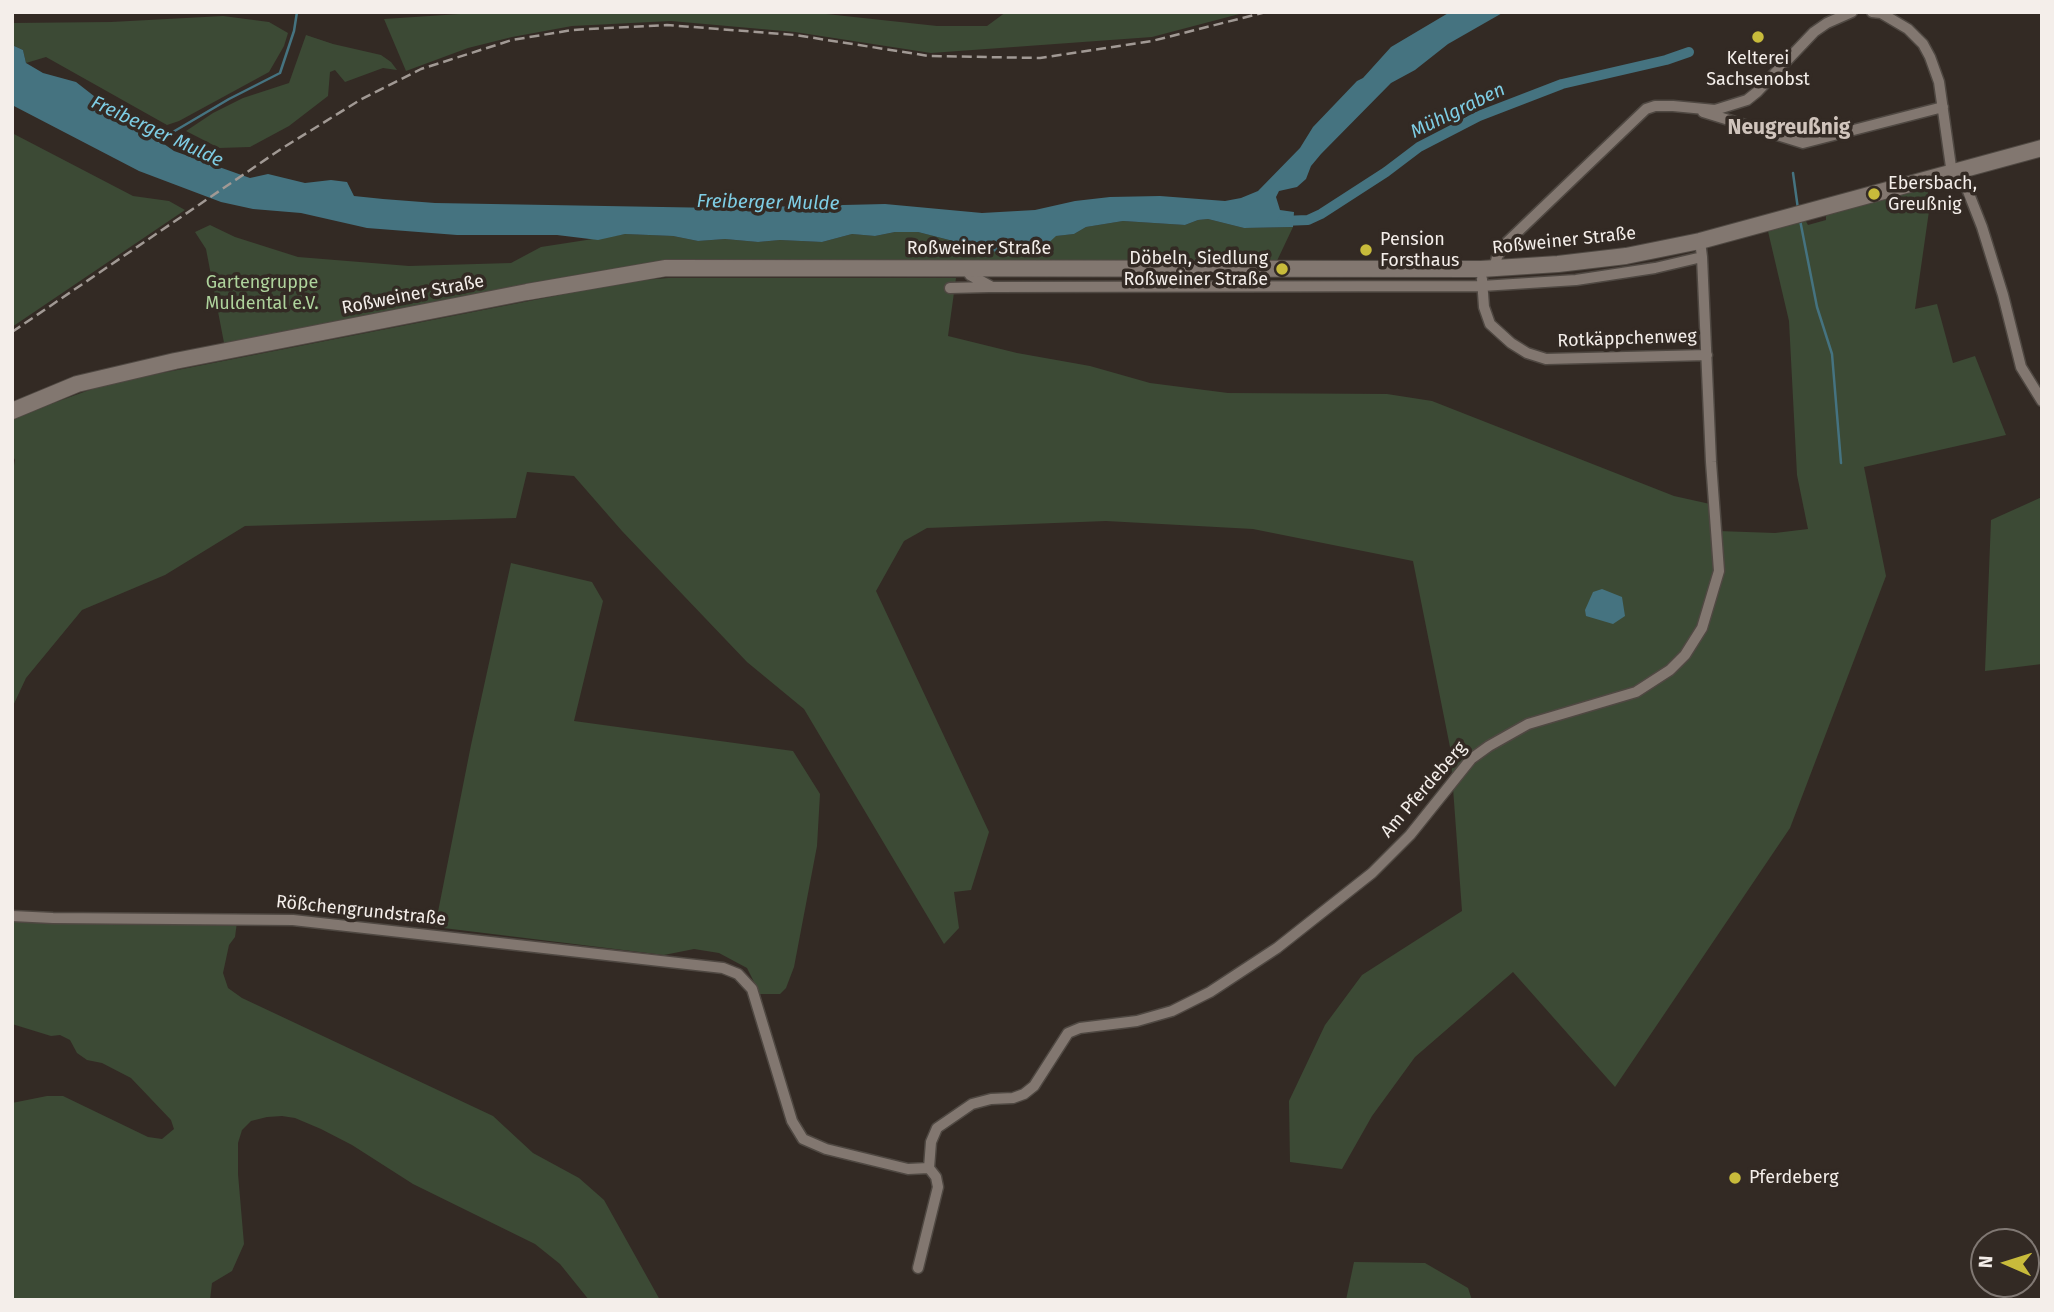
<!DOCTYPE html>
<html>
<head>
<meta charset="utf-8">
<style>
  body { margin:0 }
  #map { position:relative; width:2054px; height:1312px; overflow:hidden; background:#332a24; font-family:"Fira Sans",sans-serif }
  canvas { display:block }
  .frame { position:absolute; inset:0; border:14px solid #f4eeea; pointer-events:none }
  .north { position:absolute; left:1970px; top:1228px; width:70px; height:70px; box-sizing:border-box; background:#332a24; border:2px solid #807873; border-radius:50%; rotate:273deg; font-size:19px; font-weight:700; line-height:28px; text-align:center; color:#f4eeea }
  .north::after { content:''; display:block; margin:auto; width:24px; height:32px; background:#c8bb3b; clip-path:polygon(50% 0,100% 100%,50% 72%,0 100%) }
</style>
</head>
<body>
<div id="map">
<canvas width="2054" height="1312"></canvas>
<div class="frame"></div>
<div class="north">N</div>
</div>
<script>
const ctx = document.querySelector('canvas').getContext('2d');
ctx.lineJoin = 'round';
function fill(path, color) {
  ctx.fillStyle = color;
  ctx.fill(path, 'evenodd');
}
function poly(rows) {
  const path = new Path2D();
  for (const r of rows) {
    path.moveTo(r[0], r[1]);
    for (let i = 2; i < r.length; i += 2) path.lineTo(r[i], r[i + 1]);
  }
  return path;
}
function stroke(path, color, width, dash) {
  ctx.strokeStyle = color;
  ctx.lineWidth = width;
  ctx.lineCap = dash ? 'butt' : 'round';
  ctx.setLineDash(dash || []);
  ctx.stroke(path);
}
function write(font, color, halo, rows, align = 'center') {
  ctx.font = font + ' "Fira Sans",sans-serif';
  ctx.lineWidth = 7;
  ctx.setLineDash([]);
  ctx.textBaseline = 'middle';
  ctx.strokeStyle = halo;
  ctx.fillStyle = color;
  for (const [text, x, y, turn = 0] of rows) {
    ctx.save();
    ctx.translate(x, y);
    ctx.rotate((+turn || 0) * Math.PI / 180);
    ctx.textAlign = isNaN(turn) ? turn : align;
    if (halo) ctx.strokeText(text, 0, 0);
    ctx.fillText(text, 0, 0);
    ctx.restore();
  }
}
fill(poly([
  [490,12,808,12,937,26,987,26,1006,12,1247,12,1152,37,931,53,795,32,671,21,572,26,512,37,468,48,406,71,384,19],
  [223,16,269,22,288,33,284,46,269,72,179,121,167,125,46,57,26,63,23,50,12,45,12,23,111,22],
  [306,35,333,44,381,55,391,62,397,70,383,68,345,82,335,70,330,72,328,96,289,126,250,147,219,148,186,131,213,113,243,98,289,83],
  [12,133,133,196,169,201,185,210,12,327],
  [1927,185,1930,204,1915,309,1937,304,1953,363,1975,356,2006,435,1864,467,1886,576,1790,828,1615,1087,1513,972,1415,1057,1372,1116,1342,1169,1290,1162,1289,1101,1325,1025,1362,975,1462,911,1450,747,1413,561,1253,529,1106,521,927,528,904,541,876,591,989,832,971,890,954,892,959,928,944,944,804,709,747,662,622,531,574,476,527,472,516,518,245,526,165,575,82,610,26,678,12,708,12,476,15,460,12,454,12,418,106,384,631,281,668,278,956,278,948,336,1017,353,1090,366,1150,383,1228,393,1387,394,1432,401,1674,496,1710,504,1710,526,1718,531,1775,533,1808,529,1797,475,1789,321,1767,227,1804,218,1808,225,1826,220,1826,212],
  [1208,219,1244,228,1293,227,1275,265,666,264,225,348,206,249,195,232,210,225,235,237,298,257,409,266,511,263,541,247,625,234,673,236,698,241,725,239,758,242,780,240,822,242,852,234,875,236,895,232,918,232,1000,253,1055,236,1074,234,1086,227,1123,221,1185,225,1198,220],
  [2042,497,2042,664,1985,671,1991,520],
  [511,563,592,582,603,601,574,721,793,751,820,794,817,846,794,967,786,988,780,994,760,994,747,968,719,953,694,949,664,955,435,927,471,745],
  [12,918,237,922,235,937,229,945,223,973,228,988,242,998,493,1116,533,1153,579,1178,604,1200,660,1300,589,1300,560,1264,535,1244,413,1184,352,1145,321,1129,295,1118,282,1116,267,1117,251,1121,242,1130,238,1143,238,1174,244,1244,232,1271,212,1283,210,1300,12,1300,12,1103,47,1096,63,1096,148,1137,162,1139,174,1129,171,1120,131,1078,102,1063,87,1060,77,1053,70,1040,60,1035,51,1036,12,1024],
  [1354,1262,1425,1263,1468,1288,1472,1300,1346,1300]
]), '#3c4a35');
fill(poly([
  [1450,12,1504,12,1448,44,1415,70,1391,83,1321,154,1311,166,1306,179,1297,187,1279,191,1276,197,1280,210,1294,212,1293,227,1244,228,1208,219,1198,220,1185,225,1123,221,1086,227,1074,234,1056,236,1043,248,1000,253,918,232,895,232,875,236,852,234,822,242,780,240,758,242,725,239,698,241,673,236,625,234,598,240,557,235,457,235,367,228,301,213,253,209,221,202,139,171,12,105,12,45,23,50,26,63,43,73,76,82,108,107,150,134,162,137,164,144,174,151,250,178,268,174,305,183,331,180,347,182,354,196,383,199,435,203,719,208,885,204,982,213,1035,210,1075,201,1110,197,1160,196,1225,201,1241,198,1258,191,1300,148,1313,127,1357,81,1363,78,1391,47],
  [1602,589,1622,597,1625,616,1613,624,1586,616,1585,610,1593,592]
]), '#457380');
stroke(poly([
  [161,139,229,99,280,73,294,31,297,12],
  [1793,173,1798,209],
  [1800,220,1817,307,1832,354,1841,463]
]), '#457380', 2.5);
stroke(poly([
  [1282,221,1308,220,1321,214,1386,172,1419,147,1479,116,1562,84,1666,60,1689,52]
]), '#457380', 10);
const minor = poly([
  [1872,12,1881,13,1908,29,1923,44,1930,57,1939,82,1952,174],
  [1703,112,1803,143,1943,107],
  [1960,171,1982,227,2003,295,2021,367,2042,401],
  [966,269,970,275,992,287,1482,286,1576,280,1655,268,1702,257],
  [1494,269,1497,257,1504,245,1646,109,1655,106,1673,106,1715,110,1747,100,1757,92,1814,32,1827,23,1852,12],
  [1482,279,1484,307,1490,324,1511,343,1527,353,1546,359,1707,355],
  [950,288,989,287],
  [12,916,53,918,293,920,723,968,738,974,752,989,792,1121,803,1139,826,1149,908,1169,929,1168],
  [918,1268,938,1187,936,1177,929,1168,931,1142,937,1128,972,1104,991,1099,1013,1098,1024,1094,1034,1086,1068,1033,1080,1028,1137,1021,1172,1011,1210,992,1277,948,1372,873,1410,835,1471,759,1489,746,1528,724,1636,692,1670,670,1685,655,1702,628,1719,571,1711,462,1702,257,1700,241]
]);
const secondary = poly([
  [12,411,77,384,175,361,527,292,666,268,1481,269,1558,264,1626,256,1700,241,2042,148]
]);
stroke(minor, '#4f4842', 13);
stroke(secondary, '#4f4842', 18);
stroke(minor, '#827770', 10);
stroke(secondary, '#827770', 16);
stroke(poly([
  [12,332,281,149,360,100,421,69,512,40,572,30,667,25,795,35,929,56,1040,58,1152,41,1266,12]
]), '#a19994', 2.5, [10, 5]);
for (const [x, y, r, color] of [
  [1758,37,7,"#c8bb3b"],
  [1874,194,7,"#c8bb3b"],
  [1366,250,7,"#c8bb3b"],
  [1282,269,7,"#c8bb3b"],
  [1735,1178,7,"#c8bb3b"]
]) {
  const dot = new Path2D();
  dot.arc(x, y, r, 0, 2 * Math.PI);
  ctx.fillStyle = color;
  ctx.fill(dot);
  stroke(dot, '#332a24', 2.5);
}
write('18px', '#f4eeea', '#332a24', [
  ["Kelterei",1758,59,"center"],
  ["Sachsenobst",1758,80,"center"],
  ["Ebersbach,",1888,184],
  ["Greußnig",1888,205],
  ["Pension",1380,240],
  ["Forsthaus",1380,261],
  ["Döbeln, Siedlung",1268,259,"right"],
  ["Roßweiner Straße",1268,280,"right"],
  ["Pferdeberg",1749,1178]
], 'left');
write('18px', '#f4eeea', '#332a24', [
  ["Roßweiner Straße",1564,241,-6],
  ["Roßweiner Straße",979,249],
  ["Roßweiner Straße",413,295,-11],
  ["Rotkäppchenweg",1627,339,-2],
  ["Am Pferdeberg",1424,790,-49],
  ["Rößchengrundstraße",361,911,6]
]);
write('18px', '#aed39c', '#332a24', [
  ["Gartengruppe",262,283],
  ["Muldental e.V.",262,304]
]);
write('italic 19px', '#7ecde4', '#332a24', [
  ["Mühlgraben",1458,111,-26],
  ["Freiberger Mulde",157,132,25],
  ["Freiberger Mulde",768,203,1]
]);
write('bold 21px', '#d0c4bc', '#332a24', [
  ["Neugreußnig",1789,128]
]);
</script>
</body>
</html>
